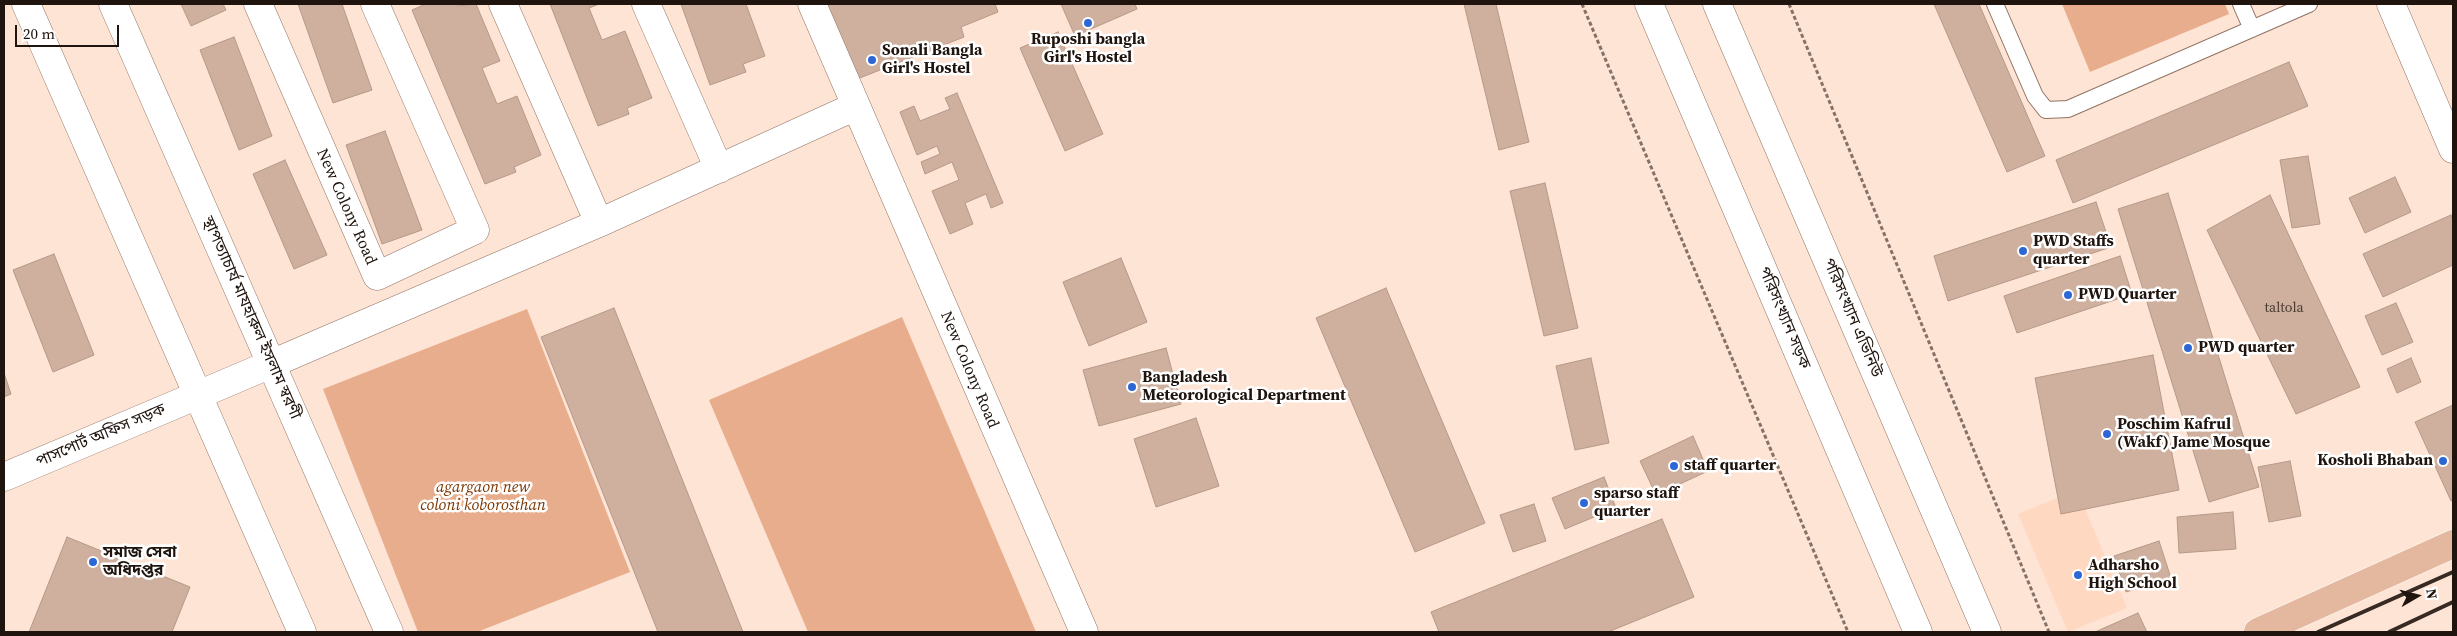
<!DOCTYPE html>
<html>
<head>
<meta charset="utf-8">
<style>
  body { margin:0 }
  #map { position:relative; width:2457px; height:636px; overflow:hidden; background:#fee4d5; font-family:"Source Serif 4",serif }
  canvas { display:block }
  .frame { position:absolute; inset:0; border:5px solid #1f140e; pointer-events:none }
  .north { position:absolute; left:2392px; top:571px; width:50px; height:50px; -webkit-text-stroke:4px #fff; paint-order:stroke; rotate:82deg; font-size:14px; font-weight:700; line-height:20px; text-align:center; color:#1f140e }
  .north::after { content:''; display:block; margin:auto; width:18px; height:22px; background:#1f140e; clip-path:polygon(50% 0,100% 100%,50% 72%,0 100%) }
  .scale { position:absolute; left:15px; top:25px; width:104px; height:22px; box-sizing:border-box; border:2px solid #1f140e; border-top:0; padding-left:6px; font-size:15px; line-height:18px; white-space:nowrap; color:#1f140e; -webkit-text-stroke:4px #fff; paint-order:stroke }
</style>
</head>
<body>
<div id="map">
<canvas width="2457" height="636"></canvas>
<div class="frame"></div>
<div class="north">N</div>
<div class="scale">20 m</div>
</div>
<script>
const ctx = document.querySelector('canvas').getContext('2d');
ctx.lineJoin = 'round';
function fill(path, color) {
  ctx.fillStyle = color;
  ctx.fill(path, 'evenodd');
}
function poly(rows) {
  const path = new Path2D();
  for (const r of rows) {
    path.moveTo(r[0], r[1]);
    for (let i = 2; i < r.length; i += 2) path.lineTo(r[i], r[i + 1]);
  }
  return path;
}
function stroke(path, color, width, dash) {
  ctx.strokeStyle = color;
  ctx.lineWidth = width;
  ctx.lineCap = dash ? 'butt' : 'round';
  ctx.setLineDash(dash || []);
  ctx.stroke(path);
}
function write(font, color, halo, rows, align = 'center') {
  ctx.font = font + ' "Source Serif 4","Noto Sans Bengali",serif';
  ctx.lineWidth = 5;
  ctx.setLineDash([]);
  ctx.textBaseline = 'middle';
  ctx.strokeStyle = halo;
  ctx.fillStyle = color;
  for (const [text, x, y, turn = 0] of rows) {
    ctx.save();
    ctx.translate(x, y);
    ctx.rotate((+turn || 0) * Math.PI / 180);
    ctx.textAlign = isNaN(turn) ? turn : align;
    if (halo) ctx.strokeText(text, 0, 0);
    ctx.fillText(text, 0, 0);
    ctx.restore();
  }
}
fill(poly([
  [2077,490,2127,608,2068,632,2018,514]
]), '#ffd8c1');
fill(poly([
  [2062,4,2225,4,2229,14,2090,72],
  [527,309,630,572,477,632,418,632,323,389],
  [902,317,1036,632,808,632,709,400]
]), '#e7ad8c');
const building = poly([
  [181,4,223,4,226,10,191,26,181,4],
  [298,4,342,4,372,90,333,103,298,4],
  [426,4,456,4,457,6,476,4,500,61,482,68,497,104,517,96,541,155,514,167,516,172,485,184,412,10,426,4],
  [550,4,599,4,589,8,602,40,625,31,652,98,627,108,629,114,598,126,550,4],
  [681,4,746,4,765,56,743,64,746,72,710,85,681,4],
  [816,4,995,4,998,12,961,27,964,37,847,83,816,4],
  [1061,4,1135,4,1137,9,1075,36,1061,4],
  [1464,4,1496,4,1529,142,1499,150,1464,4],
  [1934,4,1979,4,2045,156,2007,172,1934,4],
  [1058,32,1103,134,1065,151,1020,48,1058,32],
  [234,37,272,136,239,150,200,50,234,37],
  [2289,62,2308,106,2073,203,2056,160,2289,62],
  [957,93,1003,203,991,208,986,194,965,203,973,224,950,234,932,191,959,180,952,162,925,174,921,162,940,154,937,146,917,155,900,112,914,106,920,121,950,109,945,98,957,93],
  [385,131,422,230,382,244,346,145,385,131],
  [2308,156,2320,224,2292,228,2280,160,2308,156],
  [285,160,327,255,294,269,253,174,285,160],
  [2395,177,2411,212,2365,233,2349,198,2395,177],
  [1545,183,1578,328,1544,336,1510,191,1545,183],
  [2168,193,2259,487,2209,502,2118,209,2168,193],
  [2270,195,2360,387,2296,414,2207,230,2270,195],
  [2096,202,2111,247,1948,301,1934,256,2096,202],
  [2451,215,2453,220,2453,265,2383,297,2363,254,2451,215],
  [54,254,94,355,53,372,13,270,54,254],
  [2120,256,2132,294,2017,333,2004,296,2120,256],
  [1121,258,1147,322,1089,346,1063,282,1121,258],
  [1386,288,1485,523,1415,552,1316,318,1386,288],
  [2396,303,2413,342,2382,355,2365,316,2396,303],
  [614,308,743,632,658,632,541,337,614,308],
  [1166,348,1181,404,1099,426,1083,370,1166,348],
  [2153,355,2179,490,2061,514,2035,378,2153,355],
  [1591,358,1609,443,1575,450,1556,366,1591,358],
  [2411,358,2421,382,2397,393,2387,369,2411,358],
  [4,373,11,394,4,397,4,373],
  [2453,405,2453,500,2451,501,2415,422,2453,405],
  [1196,418,1219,486,1156,507,1134,439,1196,418],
  [1693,436,1708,471,1656,495,1640,461,1693,436],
  [2290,461,2301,516,2269,522,2258,467,2290,461],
  [1604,477,1616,508,1565,529,1552,498,1604,477],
  [1534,504,1546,541,1513,552,1500,515,1534,504],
  [2233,512,2236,549,2179,553,2177,517,2233,512],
  [1662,519,1694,597,1608,632,1439,632,1431,612,1662,519],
  [67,537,190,587,172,632,29,632,67,537],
  [2159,541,2171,578,2126,592,2114,556,2159,541],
  [2138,613,2147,632,2095,632,2138,613]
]);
fill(building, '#cfb09e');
stroke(building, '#b69887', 1);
const service = poly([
  [1995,4,2035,96,2046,110,2068,109,2309,4],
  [2241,4,2252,29]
]);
const minor = poly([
  [258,4,377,276,475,230,375,4],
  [646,4,719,169,646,4],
  [812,4,1084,632],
  [2391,4,2453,149],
  [599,223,856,106],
  [271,364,599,223,503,4],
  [4,477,198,395]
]);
const tertiary = poly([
  [26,4,302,632],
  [113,4,389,632],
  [1649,4,1918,632],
  [1717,4,1987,632],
  [198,395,271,364]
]);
const primary = poly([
  [2258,632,2453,544]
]);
stroke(service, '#907363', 18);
stroke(minor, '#907363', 29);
stroke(tertiary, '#907363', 29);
stroke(primary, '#fff', 29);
stroke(poly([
  [1582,4,1848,632],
  [1789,4,2049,632]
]), '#847268', 3, [4, 2.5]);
stroke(service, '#fff', 16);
stroke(minor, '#fff', 28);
stroke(tertiary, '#fff', 28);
stroke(primary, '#e4b89e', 28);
stroke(poly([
  [2318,632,2453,572],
  [2389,632,2453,602]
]), '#372a23', 4);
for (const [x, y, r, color] of [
  [1088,23,5,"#2c67d5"],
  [872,60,5,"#2c67d5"],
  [2023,251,5,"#2c67d5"],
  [2068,295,5,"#2c67d5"],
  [2188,348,5,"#2c67d5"],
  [1132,387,5,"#2c67d5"],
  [2107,434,5,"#2c67d5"],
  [2443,461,5,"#2c67d5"],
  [1674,466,5,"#2c67d5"],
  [1584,503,5,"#2c67d5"],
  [93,562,5,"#2c67d5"],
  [2078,575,5,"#2c67d5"]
]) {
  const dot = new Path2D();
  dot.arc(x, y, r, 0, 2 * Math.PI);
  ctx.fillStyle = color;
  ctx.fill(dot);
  stroke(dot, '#fff', 2);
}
write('14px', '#4b3b32', null, [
  ["taltola",2284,308]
]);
write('bold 16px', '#1f140e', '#fff', [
  ["Ruposhi bangla",1088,40,"center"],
  ["Girl's Hostel",1088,58,"center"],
  ["Sonali Bangla",882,51],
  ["Girl's Hostel",882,69],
  ["PWD Staffs",2033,242],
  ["quarter",2033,260],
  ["PWD Quarter",2078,295],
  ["PWD quarter",2198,348],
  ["Bangladesh",1142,378],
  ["Meteorological Department",1142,396],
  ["Poschim Kafrul",2117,425],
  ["(Wakf) Jame Mosque",2117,443],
  ["Kosholi Bhaban",2433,461,"right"],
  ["staff quarter",1684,466],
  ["sparso staff",1594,494],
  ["quarter",1594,512],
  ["সমাজ সেবা",103,553],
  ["অধিদপ্তর",103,571],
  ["Adharsho",2088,566],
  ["High School",2088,584]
], 'left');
write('16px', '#1f140e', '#fff', [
  ["New Colony Road",346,207,66],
  ["স্থাপত্যাচার্য মাযহারুল ইসলাম স্বরণী",251,318,66],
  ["পরিসংখ্যান সড়ক",1784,318,67],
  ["পরিসংখ্যান এভিনিউ",1852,318,67],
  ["New Colony Road",969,370,67],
  ["পাসপোর্ট অফিস সড়ক",101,436,-23]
]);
write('italic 16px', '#7b3700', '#fff', [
  ["agargaon new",483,488],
  ["coloni koborosthan",483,506]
]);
</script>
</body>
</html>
